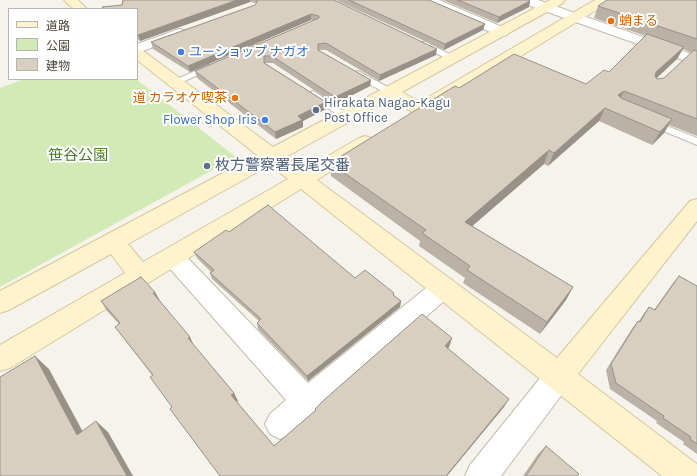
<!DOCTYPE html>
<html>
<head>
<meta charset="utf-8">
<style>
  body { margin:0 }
  #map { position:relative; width:697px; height:476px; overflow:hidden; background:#f6f3ec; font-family:Karla,"Noto Sans JP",sans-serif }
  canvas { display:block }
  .legend { position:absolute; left:8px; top:8px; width:130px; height:72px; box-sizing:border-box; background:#fff; border:1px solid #b7b4b0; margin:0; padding:5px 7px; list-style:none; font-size:12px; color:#4b4439 }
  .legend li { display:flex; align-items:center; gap:8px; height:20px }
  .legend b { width:20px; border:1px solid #b7b4b0 }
</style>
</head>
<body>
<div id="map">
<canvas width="697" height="476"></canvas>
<ul class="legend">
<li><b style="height:5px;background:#fff3cd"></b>道路</li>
<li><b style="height:11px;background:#d2eab5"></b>公園</li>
<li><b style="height:11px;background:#d8cfc1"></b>建物</li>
</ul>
</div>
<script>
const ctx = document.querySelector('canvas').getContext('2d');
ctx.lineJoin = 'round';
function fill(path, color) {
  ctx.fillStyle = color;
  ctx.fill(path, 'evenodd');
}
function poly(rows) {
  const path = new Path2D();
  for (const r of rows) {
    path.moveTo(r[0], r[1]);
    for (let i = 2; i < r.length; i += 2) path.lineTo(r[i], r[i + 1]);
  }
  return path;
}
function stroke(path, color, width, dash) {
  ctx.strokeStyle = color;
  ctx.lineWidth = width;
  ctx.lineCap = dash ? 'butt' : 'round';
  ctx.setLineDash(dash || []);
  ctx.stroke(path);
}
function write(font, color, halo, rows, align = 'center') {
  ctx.font = font + ' Karla,"Noto Sans JP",sans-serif';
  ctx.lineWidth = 4;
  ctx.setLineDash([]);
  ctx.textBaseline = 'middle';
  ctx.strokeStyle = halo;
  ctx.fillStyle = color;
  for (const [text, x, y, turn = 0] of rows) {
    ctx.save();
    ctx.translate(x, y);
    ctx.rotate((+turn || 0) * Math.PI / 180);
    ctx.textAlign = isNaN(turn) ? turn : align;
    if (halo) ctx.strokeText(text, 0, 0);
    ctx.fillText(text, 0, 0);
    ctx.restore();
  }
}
fill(poly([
  [24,79,136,79,236,157,0,287,0,88]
]), '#d2eab5');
const lane = poly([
  [420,42,426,42,457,58,453,60,450,60,420,46,420,42],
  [208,65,214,65,215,67,178,84,175,85,171,82,208,65],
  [358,71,393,90,394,92,390,95,387,94,355,76,354,74,355,72,358,71],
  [312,91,315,92,351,116,346,119,343,118,309,96,308,94,312,91],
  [652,120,697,138,697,145,649,125,647,123,652,120]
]);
const street = poly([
  [423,0,439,0,507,29,509,32,507,35,502,36,497,35,425,3,423,0],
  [520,0,538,0,697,56,697,65,522,3,520,0],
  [179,29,184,30,186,33,184,36,137,53,137,44,179,29],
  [173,248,181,251,308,383,436,280,444,277,452,280,456,287,452,294,317,412,290,434,280,439,270,434,265,424,270,414,286,400,165,263,162,257,165,251,173,248],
  [559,363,569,367,573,376,569,385,501,476,465,476,470,465,549,367,559,363]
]);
const secondary = poly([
  [64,0,78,0,87,9,73,9,64,0],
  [550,0,565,0,563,3,402,92,423,104,425,99,595,0,610,0,608,3,437,107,427,107,428,109,426,113,420,114,414,113,390,99,286,157,304,170,359,138,365,136,371,138,374,142,371,146,317,180,557,358,690,201,697,199,697,221,578,374,697,464,697,476,662,476,301,189,10,368,0,371,0,345,125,273,111,254,9,310,0,313,0,291,257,155,137,60,137,49,142,50,273,147,550,0],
  [270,165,288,179,143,262,128,244,270,165]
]);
stroke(lane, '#c2bbae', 2);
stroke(street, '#c2bbae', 2);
stroke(secondary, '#d6c79b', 2);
fill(lane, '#fff');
fill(street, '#fff');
fill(secondary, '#fff3cd');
fill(poly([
  [123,0,334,0,436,55,379,81,326,50,318,50,371,80,370,86,335,104,273,63,265,63,326,102,326,109,303,121,303,127,276,139,197,78,195,71,314,20,311,20,190,72,153,49,151,42,255,5,256,3,250,2,140,41,137,38,137,9,103,9,102,7,122,5],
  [336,0,429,0,485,24,483,30,444,50],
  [443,0,528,0,530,1,529,7,497,23],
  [697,0,697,136,669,125,664,133,652,145,599,121,548,166,544,164,472,226,573,287,566,300,540,334,463,283,465,278,419,246,420,241,331,176,330,163,459,88,586,84,609,72,646,36,594,18,598,6],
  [683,49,692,53,664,78,657,79,657,78,677,59],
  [229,232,355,278,394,293,394,295,401,301,400,307,308,381,258,329,257,323,259,321,212,279,210,273,211,272,197,258,194,252],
  [679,276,697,286,697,454,683,444,684,442,656,423,657,421,610,389,606,370,633,327,639,321,644,313,649,307,654,310,673,283],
  [155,292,160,301,194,346,234,393,238,401,237,402,274,446,315,411,315,409,452,338,449,347,448,349,504,407,220,476,172,407,152,375,115,327,119,324,107,311,101,301],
  [546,446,577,476,523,476,538,454]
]), '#bab2a6');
fill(poly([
  [237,0,250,0,250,2,140,41,138,35],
  [530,1,529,7,497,23,499,17],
  [311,14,311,20,190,72,188,66],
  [485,24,483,30,444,50,445,44],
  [684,47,677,59,649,85,656,72],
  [437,49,436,55,379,81,380,75],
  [371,80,370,86,335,104,335,97],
  [624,91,617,104,618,95],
  [326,102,326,109,303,121,303,127,276,139,275,132,298,116],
  [605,108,599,121,548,166,554,153],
  [672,119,664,133,652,145,660,132],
  [549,150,544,164,462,235,465,222],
  [573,287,566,300,540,334,547,322],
  [155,292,160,301,153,293],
  [401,301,400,307,308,381,307,376],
  [190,337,194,346,188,338],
  [452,338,449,347,442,355,445,346],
  [35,356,49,369,90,445,77,435],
  [234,393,238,401,235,403,231,395],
  [509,399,504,407,447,476,446,476],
  [96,421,108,432,133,476,127,476]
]), '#979187');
const building = poly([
  [123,0,237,0,138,35,137,34,137,9,105,9,102,7,122,5,123,0],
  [257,0,334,0,437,49,380,75,326,43,318,44,318,50,371,80,335,97,272,56,264,56,264,63,326,102,298,116,302,120,275,132,195,71,319,18,319,16,311,14,188,66,151,42,255,5,257,2,257,0],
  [349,0,429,0,485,24,445,44,349,0],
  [458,0,528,0,530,1,499,17,458,0],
  [607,0,697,0,697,39,598,6,607,0],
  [647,34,684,47,656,72,655,76,657,79,664,78,694,50,697,51,697,119,624,91,618,95,621,98,672,119,660,132,605,108,554,153,549,150,465,222,573,287,547,322,467,270,470,266,422,233,426,230,330,163,455,86,459,88,514,54,586,84,604,70,609,72,647,34],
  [268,205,355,278,365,270,394,293,393,295,401,301,307,376,257,323,261,319,210,273,214,270,194,252,226,230,229,232,268,205],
  [679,276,697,286,697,444,690,439,691,437,663,418,664,416,616,383,611,364,638,321,640,322,649,307,655,310,679,276],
  [141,277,155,292,153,293,190,337,188,338,234,393,231,395,274,446,316,410,315,409,325,399,422,314,452,338,445,346,509,399,446,476,220,476,170,409,172,407,150,377,153,375,115,327,120,323,101,301,141,277],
  [35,356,77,435,96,421,127,476,0,476,0,377,35,356],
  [546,446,579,474,577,476,526,476,546,446]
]);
fill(building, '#d8cfc1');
stroke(building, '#979187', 1);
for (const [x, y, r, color] of [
  [611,21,4,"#e8710a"],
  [181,52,4,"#3f7fe0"],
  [235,98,4,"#e8710a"],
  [316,110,4,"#5c6f8a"],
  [265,120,4,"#3f7fe0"],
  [207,166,4,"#5c6f8a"]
]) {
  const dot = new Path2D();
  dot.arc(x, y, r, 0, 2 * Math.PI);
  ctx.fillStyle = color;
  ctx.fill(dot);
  stroke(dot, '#fff', 1.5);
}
write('13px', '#c56008', '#fff', [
  ["蛸まる",619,21],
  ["道 カラオケ喫茶",227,98,"right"]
], 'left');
write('13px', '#366cbe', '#fff', [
  ["ユーショップ ナガオ",189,52],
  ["Flower Shop Iris",257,120,"right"]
], 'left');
write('13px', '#4e5e75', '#fff', [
  ["Hirakata Nagao-Kagu",324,103],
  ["Post Office",324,118]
], 'left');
write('15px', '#4a7f2a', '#fff', [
  ["笹谷公園",78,156]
]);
write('15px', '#4e5e75', '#fff', [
  ["枚方警察署長尾交番",215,166]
], 'left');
</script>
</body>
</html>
